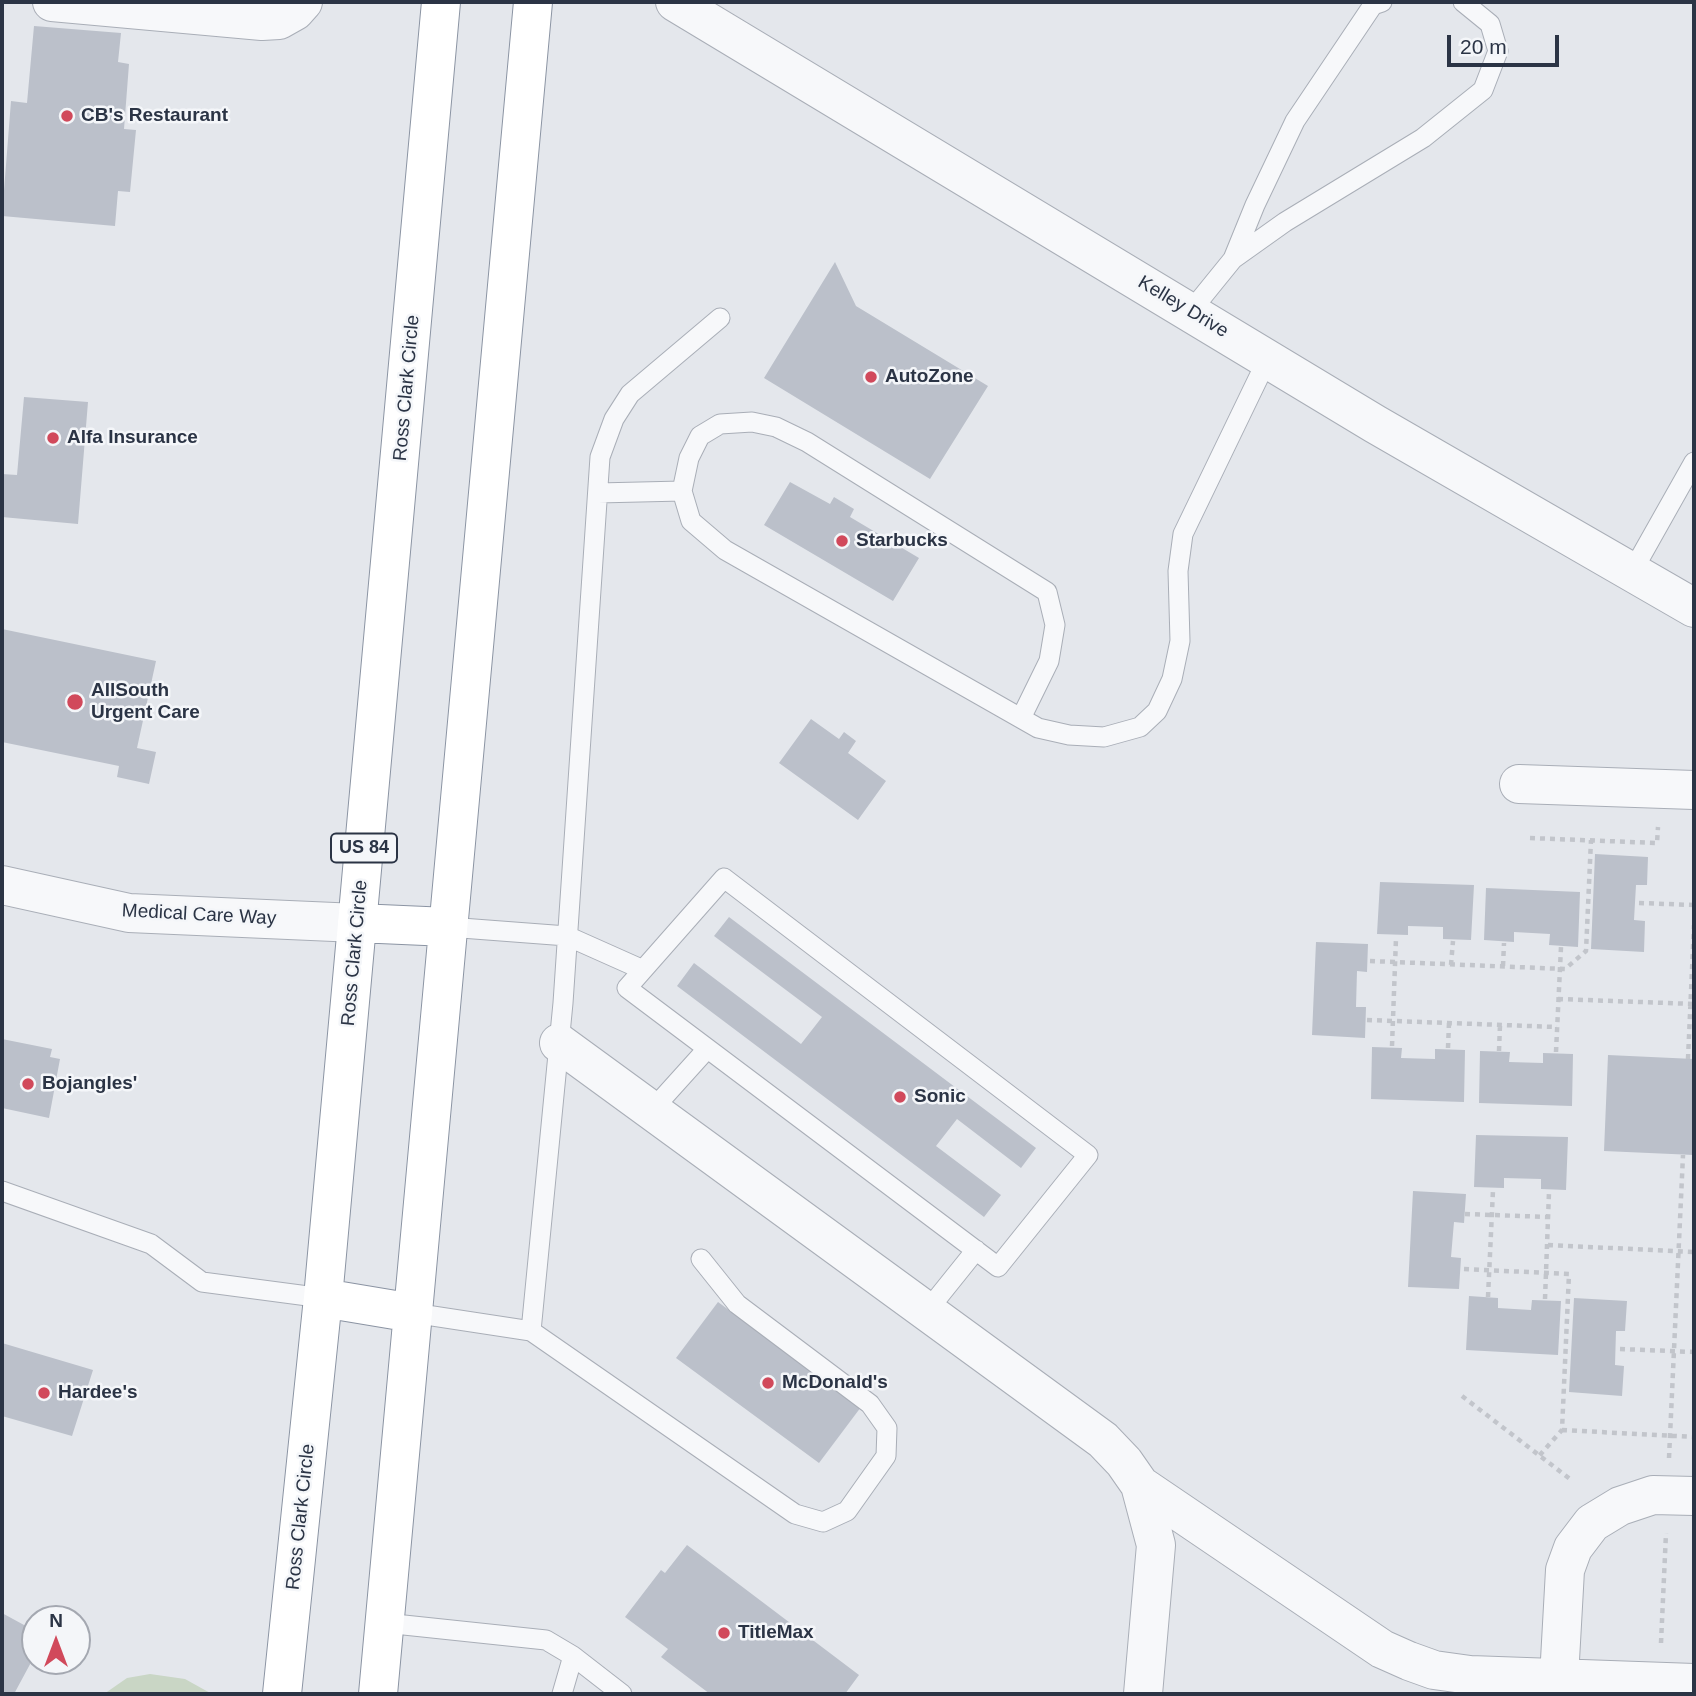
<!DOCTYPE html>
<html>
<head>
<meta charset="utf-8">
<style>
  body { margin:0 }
  #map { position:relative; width:1696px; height:1696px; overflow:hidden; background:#e4e7ec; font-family:Arial,sans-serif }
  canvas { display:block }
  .frame { position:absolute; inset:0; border:4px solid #2b3445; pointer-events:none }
  .north { position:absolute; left:21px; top:1605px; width:70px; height:70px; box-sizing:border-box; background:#f4f6f9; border:2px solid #a4a8b1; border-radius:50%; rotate:0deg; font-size:19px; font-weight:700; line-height:28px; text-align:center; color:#2b3445 }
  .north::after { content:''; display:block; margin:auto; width:24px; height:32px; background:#d1495b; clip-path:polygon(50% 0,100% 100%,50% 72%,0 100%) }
  .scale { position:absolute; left:1447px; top:35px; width:112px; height:32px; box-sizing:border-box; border:4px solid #2b3445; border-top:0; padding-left:9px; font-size:21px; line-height:24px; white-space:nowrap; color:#2b3445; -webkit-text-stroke:5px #f4f6f9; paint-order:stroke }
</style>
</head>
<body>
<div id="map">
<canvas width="1696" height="1696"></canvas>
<div class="frame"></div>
<div class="north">N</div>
<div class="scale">20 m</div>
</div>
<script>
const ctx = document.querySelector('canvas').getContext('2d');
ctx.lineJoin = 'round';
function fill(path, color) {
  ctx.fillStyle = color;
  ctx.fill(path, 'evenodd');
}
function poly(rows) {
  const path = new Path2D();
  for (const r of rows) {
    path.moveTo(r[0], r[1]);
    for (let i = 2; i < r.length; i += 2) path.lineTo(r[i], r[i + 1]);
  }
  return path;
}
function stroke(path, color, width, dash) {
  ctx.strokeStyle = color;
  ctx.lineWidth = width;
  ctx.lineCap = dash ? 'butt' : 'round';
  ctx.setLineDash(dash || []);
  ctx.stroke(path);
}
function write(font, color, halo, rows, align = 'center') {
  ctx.font = font + ' Arial,sans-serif';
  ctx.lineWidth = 5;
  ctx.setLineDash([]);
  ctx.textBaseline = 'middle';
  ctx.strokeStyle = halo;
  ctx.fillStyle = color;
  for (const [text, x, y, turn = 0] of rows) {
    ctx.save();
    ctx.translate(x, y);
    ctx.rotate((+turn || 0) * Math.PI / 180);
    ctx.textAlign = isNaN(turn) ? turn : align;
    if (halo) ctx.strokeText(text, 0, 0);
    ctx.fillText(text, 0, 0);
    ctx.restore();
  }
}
fill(poly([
  [150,1674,185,1679,212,1694,104,1694,127,1678]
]), '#c9d6c5');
fill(poly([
  [34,26,121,33,118,62,129,64,124,129,136,130,130,192,118,191,115,226,2,216,11,101,27,103],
  [835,262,856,306,988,386,930,479,764,378],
  [24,397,88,402,78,524,2,517,2,474,17,475],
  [790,482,830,504,834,497,854,509,850,517,919,558,893,601,764,525],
  [2,629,156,661,137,748,156,752,149,784,117,777,119,766,2,742],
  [811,719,839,739,844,732,856,741,848,753,886,781,858,820,779,763],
  [1595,854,1648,857,1647,885,1636,885,1634,920,1645,921,1644,952,1591,949],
  [1380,882,1474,885,1471,940,1443,939,1443,927,1408,926,1408,935,1377,934],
  [1486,888,1580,892,1578,947,1549,945,1550,934,1514,932,1514,942,1484,940],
  [729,917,1036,1148,1021,1168,957,1119,936,1146,1001,1195,984,1217,677,986,694,963,801,1044,822,1017,714,936],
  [1316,942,1368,944,1367,972,1357,971,1356,1007,1366,1007,1365,1038,1312,1035],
  [2,1039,52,1049,50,1057,60,1059,49,1118,2,1108],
  [1372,1047,1402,1048,1401,1058,1435,1059,1435,1049,1465,1050,1464,1102,1371,1099],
  [1480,1051,1510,1052,1509,1062,1543,1063,1543,1053,1573,1054,1572,1106,1479,1103],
  [1608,1055,1694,1059,1694,1155,1604,1151],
  [1476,1135,1568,1137,1566,1190,1541,1189,1541,1179,1504,1178,1504,1188,1474,1187],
  [1413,1191,1466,1194,1464,1223,1454,1222,1451,1257,1461,1258,1459,1289,1408,1287],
  [1469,1296,1498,1298,1498,1308,1531,1310,1532,1300,1561,1301,1558,1355,1466,1350],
  [1574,1298,1627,1301,1625,1331,1616,1331,1615,1365,1624,1366,1622,1396,1569,1392],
  [718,1302,861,1407,819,1463,676,1358],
  [2,1343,93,1370,72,1436,2,1416],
  [687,1545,859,1675,845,1694,710,1694,661,1657,668,1649,625,1617,661,1570,665,1573],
  [2,1613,35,1631,35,1655,14,1694,2,1694]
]), '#bbc0ca');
const lane = poly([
  [1233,259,1255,205,1295,121,1373,5,1382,2],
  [1190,312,1233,259,1285,222,1423,138,1483,90,1498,51,1490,24,1463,2],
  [682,491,689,458,700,436,720,424,752,422,776,427,807,442,1047,592,1055,625,1049,661,1021,718],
  [598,493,682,491,691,521,725,550,1038,728,1069,735,1104,737,1140,727,1157,711,1172,679,1180,641,1178,571,1183,534,1268,358],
  [1632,572,1694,462],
  [724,878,1088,1155,998,1267,627,988,724,878],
  [448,927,567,936,641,969],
  [652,1110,707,1049],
  [2,1191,151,1244,202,1282,323,1298],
  [927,1311,976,1250],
  [413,1313,531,1331,563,1003,600,457,614,419,630,394,720,318],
  [531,1331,795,1514,823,1522,847,1511,886,1456,887,1428,870,1404,737,1304,701,1259],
  [385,1623,546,1640,573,1656,562,1694],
  [573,1656,622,1694]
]);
const street = poly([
  [52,2,262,21,279,20,295,11,303,2],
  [675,2,1375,424,1694,608],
  [1519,784,1694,790],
  [2,885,129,913,357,923],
  [559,1043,1103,1440,1124,1462,1140,1485,1156,1545,1143,1694],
  [1140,1485,1382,1649,1409,1661,1434,1670,1470,1675,1694,1683],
  [1559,1678,1565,1570,1573,1548,1592,1523,1620,1506,1653,1495,1694,1496]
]);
const highway = poly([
  [357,923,448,927],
  [323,1298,413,1313],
  [282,1694,323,1298,441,2],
  [378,1694,533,2]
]);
stroke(lane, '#a9aeb7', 21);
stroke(street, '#a9aeb7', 40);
stroke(highway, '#8b94a3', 40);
stroke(poly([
  [1530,838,1657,843,1658,827],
  [1639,903,1694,905],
  [1370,961,1565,969,1586,951,1591,840],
  [1451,965,1453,941],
  [1503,966,1504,943],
  [1558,999,1694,1004],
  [1367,1020,1557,1027],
  [1392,1046,1396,938],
  [1448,1048,1449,1023],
  [1499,1051,1500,1025],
  [1556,1052,1561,947],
  [1688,1059,1694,925],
  [1465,1214,1548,1217],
  [1548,1245,1694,1252],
  [1464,1269,1569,1274,1562,1430,1539,1456],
  [1488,1297,1493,1190],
  [1545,1299,1549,1192],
  [1620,1349,1694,1352],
  [1462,1396,1570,1479],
  [1562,1430,1694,1437],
  [1669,1458,1683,1155],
  [1661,1643,1666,1533]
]), '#c2c5cb', 4.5, [5, 5]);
stroke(lane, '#f7f8fa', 19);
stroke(street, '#f7f8fa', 38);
stroke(highway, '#fff', 38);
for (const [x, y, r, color] of [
  [67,116,7,"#d1495b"],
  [871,377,7,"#d1495b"],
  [53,438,7,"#d1495b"],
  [842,541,7,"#d1495b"],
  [75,702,9,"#d1495b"],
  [28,1084,7,"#d1495b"],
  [900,1097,7,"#d1495b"],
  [768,1383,7,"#d1495b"],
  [44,1393,7,"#d1495b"],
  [724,1633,7,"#d1495b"]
]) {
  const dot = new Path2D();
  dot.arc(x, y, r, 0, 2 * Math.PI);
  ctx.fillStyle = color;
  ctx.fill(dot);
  stroke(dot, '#f4f6f9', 2.5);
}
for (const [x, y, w] of [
  [364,848,66]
]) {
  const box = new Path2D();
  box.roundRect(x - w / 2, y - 14.5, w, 29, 5);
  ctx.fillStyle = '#f4f6f9';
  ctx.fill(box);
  stroke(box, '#2b3445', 2);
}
write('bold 18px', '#2b3445', null, [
  ["US 84",364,848]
]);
write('bold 19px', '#2b3445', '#f4f6f9', [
  ["CB's Restaurant",81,116],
  ["AutoZone",885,377],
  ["Alfa Insurance",67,438],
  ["Starbucks",856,541],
  ["AllSouth",91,691],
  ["Urgent Care",91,713],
  ["Bojangles'",42,1084],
  ["Sonic",914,1097],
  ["McDonald's",782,1383],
  ["Hardee's",58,1393],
  ["TitleMax",738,1633]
], 'left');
write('19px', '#2b3445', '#f4f6f9', [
  ["Kelley Drive",1183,307,31],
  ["Ross Clark Circle",407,388,-85],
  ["Medical Care Way",199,915,3],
  ["Ross Clark Circle",355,953,-85],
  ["Ross Clark Circle",301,1517,-84]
]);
</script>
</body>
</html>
